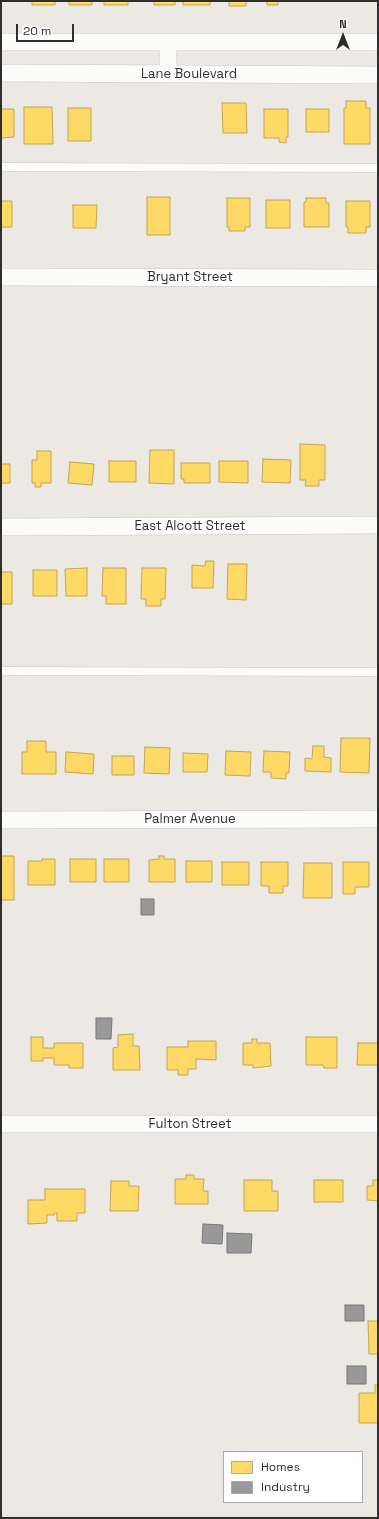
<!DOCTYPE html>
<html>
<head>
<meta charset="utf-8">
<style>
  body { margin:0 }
  #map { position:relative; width:379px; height:1519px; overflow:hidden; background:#ece8e4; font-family:"Space Grotesk",sans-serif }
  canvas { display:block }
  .frame { position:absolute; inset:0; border:2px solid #2e2e2e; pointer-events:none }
  .legend { position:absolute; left:223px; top:1451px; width:140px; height:52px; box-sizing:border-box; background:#fff; border:1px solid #ababab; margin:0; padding:5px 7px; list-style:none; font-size:12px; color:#2e2e2e }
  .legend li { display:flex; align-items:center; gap:8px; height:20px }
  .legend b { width:20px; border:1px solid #ababab }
  .north { position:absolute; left:323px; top:16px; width:40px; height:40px; -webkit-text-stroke:3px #fff; paint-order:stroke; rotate:0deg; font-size:11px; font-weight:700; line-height:16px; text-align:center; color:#2e2e2e }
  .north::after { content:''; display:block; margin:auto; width:14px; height:18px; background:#2e2e2e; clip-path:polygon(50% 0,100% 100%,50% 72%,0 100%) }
  .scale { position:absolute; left:16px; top:24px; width:58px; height:18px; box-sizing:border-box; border:2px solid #2e2e2e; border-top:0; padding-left:5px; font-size:12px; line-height:14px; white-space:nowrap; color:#2e2e2e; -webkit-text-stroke:3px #fff; paint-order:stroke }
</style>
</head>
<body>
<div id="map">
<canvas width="379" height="1519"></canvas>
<div class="frame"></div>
<ul class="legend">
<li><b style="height:11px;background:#ffd966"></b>Homes</li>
<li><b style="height:11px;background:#999"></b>Industry</li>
</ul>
<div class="north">N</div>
<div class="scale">20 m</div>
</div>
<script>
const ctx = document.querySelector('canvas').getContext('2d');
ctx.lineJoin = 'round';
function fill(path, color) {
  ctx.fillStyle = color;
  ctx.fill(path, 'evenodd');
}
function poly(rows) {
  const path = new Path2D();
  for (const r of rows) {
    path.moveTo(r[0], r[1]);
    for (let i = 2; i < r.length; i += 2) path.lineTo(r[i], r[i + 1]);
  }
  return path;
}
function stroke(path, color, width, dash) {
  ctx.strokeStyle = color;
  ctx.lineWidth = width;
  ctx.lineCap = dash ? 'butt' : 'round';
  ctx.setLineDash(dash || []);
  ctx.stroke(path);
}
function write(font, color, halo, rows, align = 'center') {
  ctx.font = font + ' "Space Grotesk",sans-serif';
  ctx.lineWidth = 4;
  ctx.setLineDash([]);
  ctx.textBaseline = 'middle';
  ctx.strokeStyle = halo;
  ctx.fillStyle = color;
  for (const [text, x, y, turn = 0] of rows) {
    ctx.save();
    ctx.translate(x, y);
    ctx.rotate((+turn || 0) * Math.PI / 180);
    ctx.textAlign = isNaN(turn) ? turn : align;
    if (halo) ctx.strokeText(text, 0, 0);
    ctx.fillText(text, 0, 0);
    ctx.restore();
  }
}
const homes = poly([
  [32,1,55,1,55,5,32,5,32,1],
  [69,1,92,1,92,5,69,5,69,1],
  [104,1,128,1,128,5,104,5,104,1],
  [154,1,175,1,175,5,154,5,154,1],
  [183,1,210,1,210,5,183,5,183,1],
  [229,1,246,1,246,6,229,6,229,1],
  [267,1,278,1,278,5,267,5,267,1],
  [346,101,366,101,366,108,370,108,370,144,344,144,344,108,346,108,346,101],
  [222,103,246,103,247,133,223,133,222,103],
  [24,107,52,107,53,144,24,144,24,107],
  [68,108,91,108,91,141,68,141,68,108],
  [1,109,14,109,14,137,1,138,1,109],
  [264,109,288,109,288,137,286,137,286,143,279,142,279,138,264,138,264,109],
  [306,109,329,109,329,132,306,132,306,109],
  [147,197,170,197,170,235,147,235,147,197],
  [227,198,250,198,250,227,245,227,245,231,229,231,229,227,227,227,227,198],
  [306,198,326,198,326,203,329,203,329,227,304,227,304,202,306,202,306,198],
  [266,200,290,200,290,228,266,228,266,200],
  [1,201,12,201,12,227,1,227,1,201],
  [346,201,370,201,370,227,366,227,366,233,348,233,348,227,346,227,346,201],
  [73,205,97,205,96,228,73,228,73,205],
  [300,444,325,445,325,480,319,480,319,486,305,486,306,480,300,480,300,444],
  [150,450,174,450,174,484,149,483,150,450],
  [37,451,51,451,51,483,41,483,41,487,35,487,35,483,32,483,32,460,37,460,37,451],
  [263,459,291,460,290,483,262,482,263,459],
  [109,461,136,461,136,482,109,482,109,461],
  [219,461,248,461,248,483,219,482,219,461],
  [70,462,94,464,92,485,68,483,70,462],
  [181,463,210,463,210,483,184,483,184,479,181,479,181,463],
  [1,464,10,464,10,483,1,483,1,464],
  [206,561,214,561,213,588,192,588,192,565,205,566,206,561],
  [228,564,247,564,246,600,227,599,228,564],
  [87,568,87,596,66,596,65,569,87,568],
  [103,568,126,568,126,604,106,604,106,596,102,596,103,568],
  [142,568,166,568,165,599,161,599,161,606,146,606,146,599,141,599,142,568],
  [33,570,57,570,57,596,33,596,33,570],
  [1,572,12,572,12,604,1,604,1,572],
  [341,738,370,738,369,773,340,772,341,738],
  [27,741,46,741,46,752,56,752,56,774,22,774,22,752,27,752,27,741],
  [313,746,324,746,324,757,331,758,331,772,305,771,305,758,312,759,313,746],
  [145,747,170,748,169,774,144,773,145,747],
  [226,751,251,752,250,776,225,775,226,751],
  [264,751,290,752,289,773,286,773,286,779,271,778,271,772,263,772,264,751],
  [66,752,94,754,93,774,65,772,66,752],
  [183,753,208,754,207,772,183,772,183,753],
  [112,756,134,756,134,775,112,775,112,756],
  [1,856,14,856,14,900,1,900,1,856],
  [159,856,164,856,164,859,175,859,175,882,149,882,149,860,159,859,159,856],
  [42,859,55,859,55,885,28,885,28,861,42,861,42,859],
  [70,859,96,859,96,882,70,882,70,859],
  [104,859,129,859,129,882,104,882,104,859],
  [186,861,212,861,212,882,186,882,186,861],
  [222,862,249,862,249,885,222,885,222,862],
  [261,862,288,862,288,886,283,886,283,893,269,893,269,886,261,886,261,862],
  [343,862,369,862,369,887,355,887,355,894,343,894,343,862],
  [304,863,332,863,332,898,303,898,304,863],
  [133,1034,133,1046,139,1046,140,1070,113,1070,113,1048,118,1047,118,1035,133,1034],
  [31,1037,43,1037,43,1048,54,1048,54,1043,83,1043,83,1068,69,1068,69,1065,54,1065,54,1058,43,1058,43,1061,31,1061,31,1037],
  [306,1037,337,1037,337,1068,324,1068,323,1065,306,1065,306,1037],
  [252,1039,257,1039,257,1043,270,1043,271,1066,253,1068,253,1065,243,1065,243,1043,252,1043,252,1039],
  [188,1041,216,1041,216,1060,196,1059,196,1069,188,1069,188,1075,178,1075,178,1070,167,1070,167,1047,188,1047,188,1041],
  [358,1043,378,1043,378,1065,357,1065,358,1043],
  [186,1175,194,1175,194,1179,204,1179,203,1191,208,1191,208,1204,175,1204,175,1179,186,1179,186,1175],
  [244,1180,272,1180,272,1191,278,1191,278,1211,244,1211,244,1180],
  [314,1180,343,1180,343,1202,314,1202,314,1180],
  [373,1180,378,1180,378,1201,367,1200,367,1186,373,1186,373,1180],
  [111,1181,129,1181,129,1186,139,1186,138,1211,110,1211,111,1181],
  [45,1189,85,1189,85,1213,77,1213,77,1221,57,1221,57,1213,54,1213,54,1215,47,1215,47,1223,28,1224,28,1200,45,1200,45,1189],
  [368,1321,378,1321,378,1354,369,1354,368,1321],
  [375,1385,378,1385,378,1423,359,1423,359,1393,375,1393,375,1385]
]);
fill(homes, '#ffd966');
stroke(homes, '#c0a655', 1);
const industry = poly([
  [141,899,154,899,154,915,141,915,141,899],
  [96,1018,112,1018,111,1039,96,1039,96,1018],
  [203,1224,223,1225,222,1244,202,1243,203,1224],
  [227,1233,252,1234,251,1253,227,1253,227,1233],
  [345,1305,364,1305,364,1321,345,1321,345,1305],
  [347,1366,366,1366,366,1384,347,1384,347,1366]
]);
fill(industry, '#999');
stroke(industry, '#797979', 1);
const lane = poly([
  [1,167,378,168],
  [1,671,378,672]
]);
const street = poly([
  [1,42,378,42],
  [168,42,168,74],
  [1,73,378,75],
  [1,277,378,278],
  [1,527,378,525],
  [1,820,378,819],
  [1,1124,378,1124]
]);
stroke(lane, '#c5c4c5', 9);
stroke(street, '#c5c4c5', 18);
stroke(lane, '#fcfcfb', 8);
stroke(street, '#fcfcfb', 17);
write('13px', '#2e2e2e', '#fff', [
  ["Lane Boulevard",189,74],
  ["Bryant Street",190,277],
  ["East Alcott Street",190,526],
  ["Palmer Avenue",190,819],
  ["Fulton Street",190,1124]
]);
</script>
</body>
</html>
